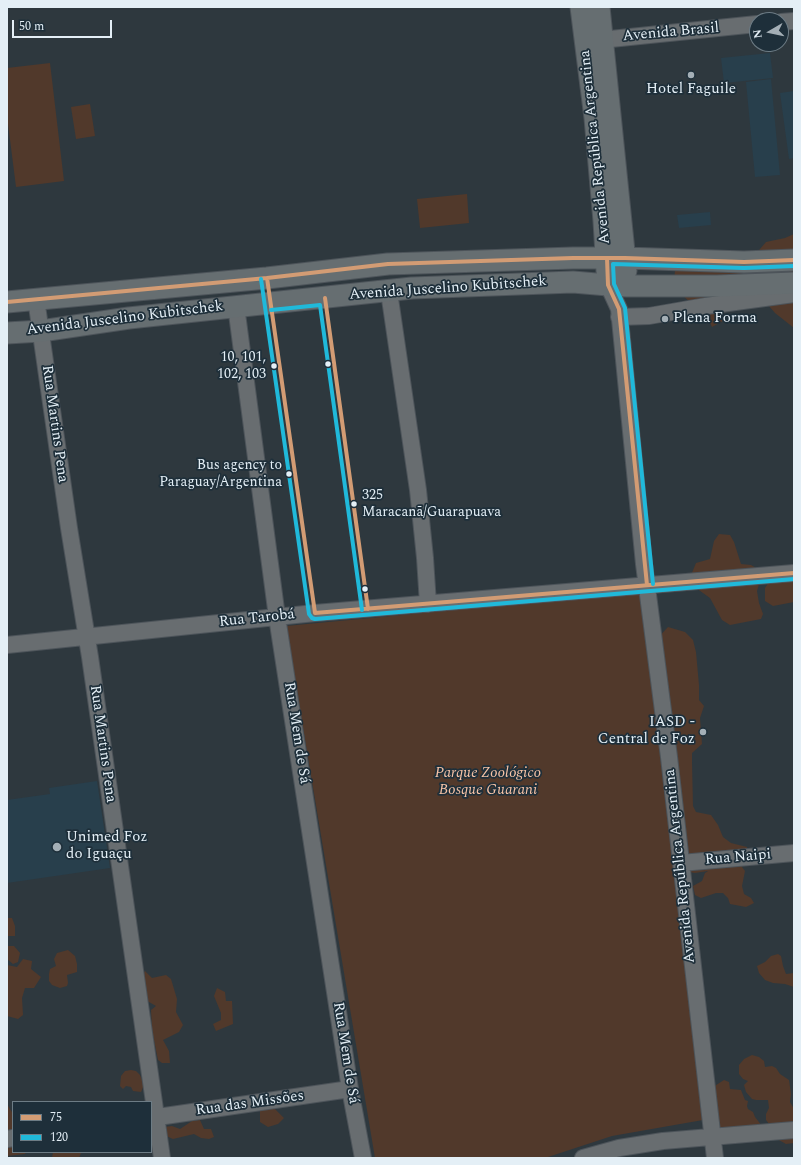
<!DOCTYPE html>
<html>
<head>
<meta charset="utf-8">
<style>
  body { margin:0 }
  #map { position:relative; width:801px; height:1165px; overflow:hidden; background:#2e383e; font-family:Spectral,serif }
  canvas { display:block }
  .frame { position:absolute; inset:0; border:8px solid #e4eff6; pointer-events:none }
  .legend { position:absolute; left:12px; top:1101px; width:140px; height:52px; box-sizing:border-box; background:#1e2f3a; border:1px solid #6d7c85; margin:0; padding:5px 7px; list-style:none; font-size:12px; color:#e4eff6 }
  .legend li { display:flex; align-items:center; gap:8px; height:20px }
  .legend b { width:20px; border:1px solid #6d7c85 }
  .north { position:absolute; left:749px; top:12px; width:40px; height:40px; box-sizing:border-box; background:#1e2f3a; border:1px solid #6d7c85; border-radius:50%; rotate:261deg; font-size:11px; font-weight:700; line-height:16px; text-align:center; color:#e4eff6 }
  .north::after { content:''; display:block; margin:auto; width:14px; height:18px; background:#a4afb6; clip-path:polygon(50% 0,100% 100%,50% 72%,0 100%) }
  .scale { position:absolute; left:12px; top:20px; width:100px; height:18px; box-sizing:border-box; border:2px solid #e4eff6; border-top:0; padding-left:5px; font-size:12px; line-height:14px; white-space:nowrap; color:#e4eff6; -webkit-text-stroke:3px #1e2f3a; paint-order:stroke }
</style>
</head>
<body>
<div id="map">
<canvas width="801" height="1165"></canvas>
<div class="frame"></div>
<ul class="legend">
<li><b style="height:5px;background:#d39c74"></b>75</li>
<li><b style="height:5px;background:#20b9da"></b>120</li>
</ul>
<div class="north">N</div>
<div class="scale">50 m</div>
</div>
<script>
const ctx = document.querySelector('canvas').getContext('2d');
ctx.lineJoin = 'round';
function fill(path, color) {
  ctx.fillStyle = color;
  ctx.fill(path, 'evenodd');
}
function poly(rows) {
  const path = new Path2D();
  for (const r of rows) {
    path.moveTo(r[0], r[1]);
    for (let i = 2; i < r.length; i += 2) path.lineTo(r[i], r[i + 1]);
  }
  return path;
}
function stroke(path, color, width, dash) {
  ctx.strokeStyle = color;
  ctx.lineWidth = width;
  ctx.lineCap = dash ? 'butt' : 'round';
  ctx.setLineDash(dash || []);
  ctx.stroke(path);
}
function write(font, color, halo, rows, align = 'center') {
  ctx.font = font + ' Spectral,serif';
  ctx.lineWidth = 3.5;
  ctx.setLineDash([]);
  ctx.textBaseline = 'middle';
  ctx.strokeStyle = halo;
  ctx.fillStyle = color;
  for (const [text, x, y, turn = 0] of rows) {
    ctx.save();
    ctx.translate(x, y);
    ctx.rotate((+turn || 0) * Math.PI / 180);
    ctx.textAlign = isNaN(turn) ? turn : align;
    if (halo) ctx.strokeText(text, 0, 0);
    ctx.fillText(text, 0, 0);
    ctx.restore();
  }
}
fill(poly([
  [770,53,773,78,724,83,721,58],
  [771,79,780,175,755,177,746,82],
  [794,91,794,158,789,159,780,93],
  [710,212,711,225,679,228,677,215],
  [97,781,110,868,7,883,7,800,50,794,49,788]
]), '#283f4c');
fill(poly([
  [50,63,64,181,16,187,7,116,7,68],
  [90,104,95,136,76,139,71,107],
  [467,194,469,223,420,228,417,199],
  [794,234,794,328,775,313,763,299,725,306,723,321,712,327,704,310,699,310,673,287,675,271,686,263,754,256,766,242,785,238],
  [719,534,730,535,734,542,741,564,751,565,758,569,760,581,757,591,759,603,763,614,761,619,730,625,722,620,710,598,696,588,689,580,696,563,710,559,714,541],
  [794,571,794,602,773,606,765,601,765,588,771,579],
  [641,593,669,831,671,830,655,641,668,627,685,632,693,640,696,652,699,685,699,700,704,706,700,718,702,744,692,753,692,762,693,806,696,812,711,815,718,825,723,837,731,843,747,847,746,860,742,867,745,871,742,886,744,894,751,898,754,903,746,907,730,904,728,898,723,893,716,893,701,898,695,895,693,886,702,881,705,873,708,871,695,873,684,871,673,862,703,1120,612,1136,545,1158,375,1158,286,626,497,606,521,605],
  [7,918,12,918,15,926,15,936,7,936],
  [8,946,14,946,20,953,18,962,13,964,7,959],
  [68,950,75,956,77,964,77,972,67,975,68,983,67,986,60,988,52,985,49,981,49,974,50,969,56,966,54,959,57,953],
  [778,954,781,956,783,966,786,974,794,973,794,987,785,984,773,983,765,980,759,973,757,966,765,962,771,956],
  [23,959,32,961,31,969,41,977,34,988,25,988,22,998,23,1015,18,1019,7,1016,7,965,17,967],
  [145,971,152,978,166,975,171,979,177,999,176,1012,183,1025,179,1032,163,1040,169,1051,170,1063,162,1063,158,1060,152,1030,151,1010,156,1006,142,998,139,981],
  [217,988,225,992,226,1001,232,1001,233,1024,216,1031,213,1024,221,1020,221,1013,214,996],
  [752,1055,759,1057,764,1061,765,1067,772,1066,776,1068,780,1074,789,1080,791,1094,790,1102,794,1109,794,1143,786,1144,777,1139,770,1125,766,1120,766,1114,769,1108,768,1100,756,1100,752,1099,746,1092,744,1085,748,1081,743,1079,739,1074,739,1065,744,1059],
  [131,1070,136,1071,140,1075,144,1085,141,1092,133,1091,131,1087,126,1086,123,1089,120,1086,121,1076,125,1071],
  [724,1080,729,1082,730,1089,741,1090,745,1100,748,1101,747,1106,748,1109,753,1112,755,1117,762,1126,721,1129,716,1122,710,1089],
  [7,1104,13,1114,13,1152,26,1152,25,1154,7,1156],
  [271,1105,284,1118,278,1124,268,1127,260,1122,260,1110],
  [200,1120,204,1129,211,1129,214,1137,209,1139,201,1138,194,1134,173,1139,164,1135,164,1127,172,1126,180,1129,192,1121],
  [53,1152,81,1152,81,1153,79,1158,52,1158]
]), '#51392b');
const minor = poly([
  [781,22,794,21],
  [591,41,757,24],
  [608,285,619,309,644,564,669,757,715,1158],
  [389,292,418,490,425,558,428,604],
  [36,299,69,528,90,657,162,1158],
  [236,306,277,617,350,1089,363,1158],
  [619,317,649,316,706,306,794,294],
  [7,645,315,613,794,573],
  [681,863,794,853],
  [151,1118,350,1089],
  [7,1139,13,1138],
  [583,1158,619,1148,663,1141,794,1130]
]);
const major = poly([
  [581,7,595,118,604,221,607,271],
  [599,7,626,271],
  [7,302,267,278,388,264,573,258,625,258,744,262,794,260],
  [7,333,41,331,129,318,412,288,573,282,608,285,627,286,717,286,794,283]
]);
stroke(minor, '#4d545a', 18);
stroke(major, '#4d545a', 23);
stroke(minor, '#686d70', 16);
stroke(major, '#666e71', 21);
stroke(poly([
  [607,258,608,285,619,309,647,585],
  [267,278,315,613,794,573],
  [325,298,368,609],
  [7,302,267,278,388,264,573,258,625,258,744,262,794,260]
]), '#d39c74', 4);
stroke(poly([
  [261,279,309,614,312,618,315,619,794,579],
  [271,310,320,305,362,610],
  [653,584,625,308,614,284,613,264,744,268,794,266]
]), '#20b9da', 4);
for (const [x, y, r, color] of [
  [691,75,4,"#a4afb6"],
  [665,319,4,"#a4afb6"],
  [328,364,3.5,"#e4eff6"],
  [274,366,3.5,"#e4eff6"],
  [289,474,3.5,"#e4eff6"],
  [354,504,3.5,"#e4eff6"],
  [365,589,3.5,"#e4eff6"],
  [703,732,4,"#a4afb6"],
  [57,847,5,"#a4afb6"]
]) {
  const dot = new Path2D();
  dot.arc(x, y, r, 0, 2 * Math.PI);
  ctx.fillStyle = color;
  ctx.fill(dot);
  stroke(dot, '#1e2f3a', 1.5);
}
write('14px', '#e4eff6', '#1e2f3a', [
  ["10, 101,",266,358],
  ["102, 103",266,375],
  ["Bus agency to",282,466],
  ["Paraguay/Argentina",282,483],
  ["325",362,496,"left"],
  ["Maracanã/Guarapuava",362,513,"left"]
], 'right');
write('15px', '#e4eff6', '#1e2f3a', [
  ["Avenida Brasil",671,33,-5],
  ["Avenida República Argentina",596,147,-96],
  ["Avenida Juscelino Kubitschek",448,289,-4],
  ["Avenida Juscelino Kubitschek",125,319,-7],
  ["Rua Martins Pena",54,424,82],
  ["Rua Tarobá",257,619,-6],
  ["Rua Mem de Sá",296,733,81],
  ["Rua Martins Pena",102,744,82],
  ["Rua Naipi",738,858,-5],
  ["Avenida República Argentina",681,866,-96],
  ["Rua Mem de Sá",345,1053,81],
  ["Rua das Missões",250,1104,-8]
]);
write('15px', '#e4eff6', '#1e2f3a', [
  ["Hotel Faguile",691,90,"center"],
  ["Plena Forma",673,319],
  ["IASD -",695,723,"right"],
  ["Central de Foz",695,740,"right"],
  ["Unimed Foz",66,838],
  ["do Iguaçu",66,855]
], 'left');
write('italic 15px', '#f7c3a6', '#1e2f3a', [
  ["Parque Zoológico",488,774],
  ["Bosque Guarani",488,791]
]);
</script>
</body>
</html>
